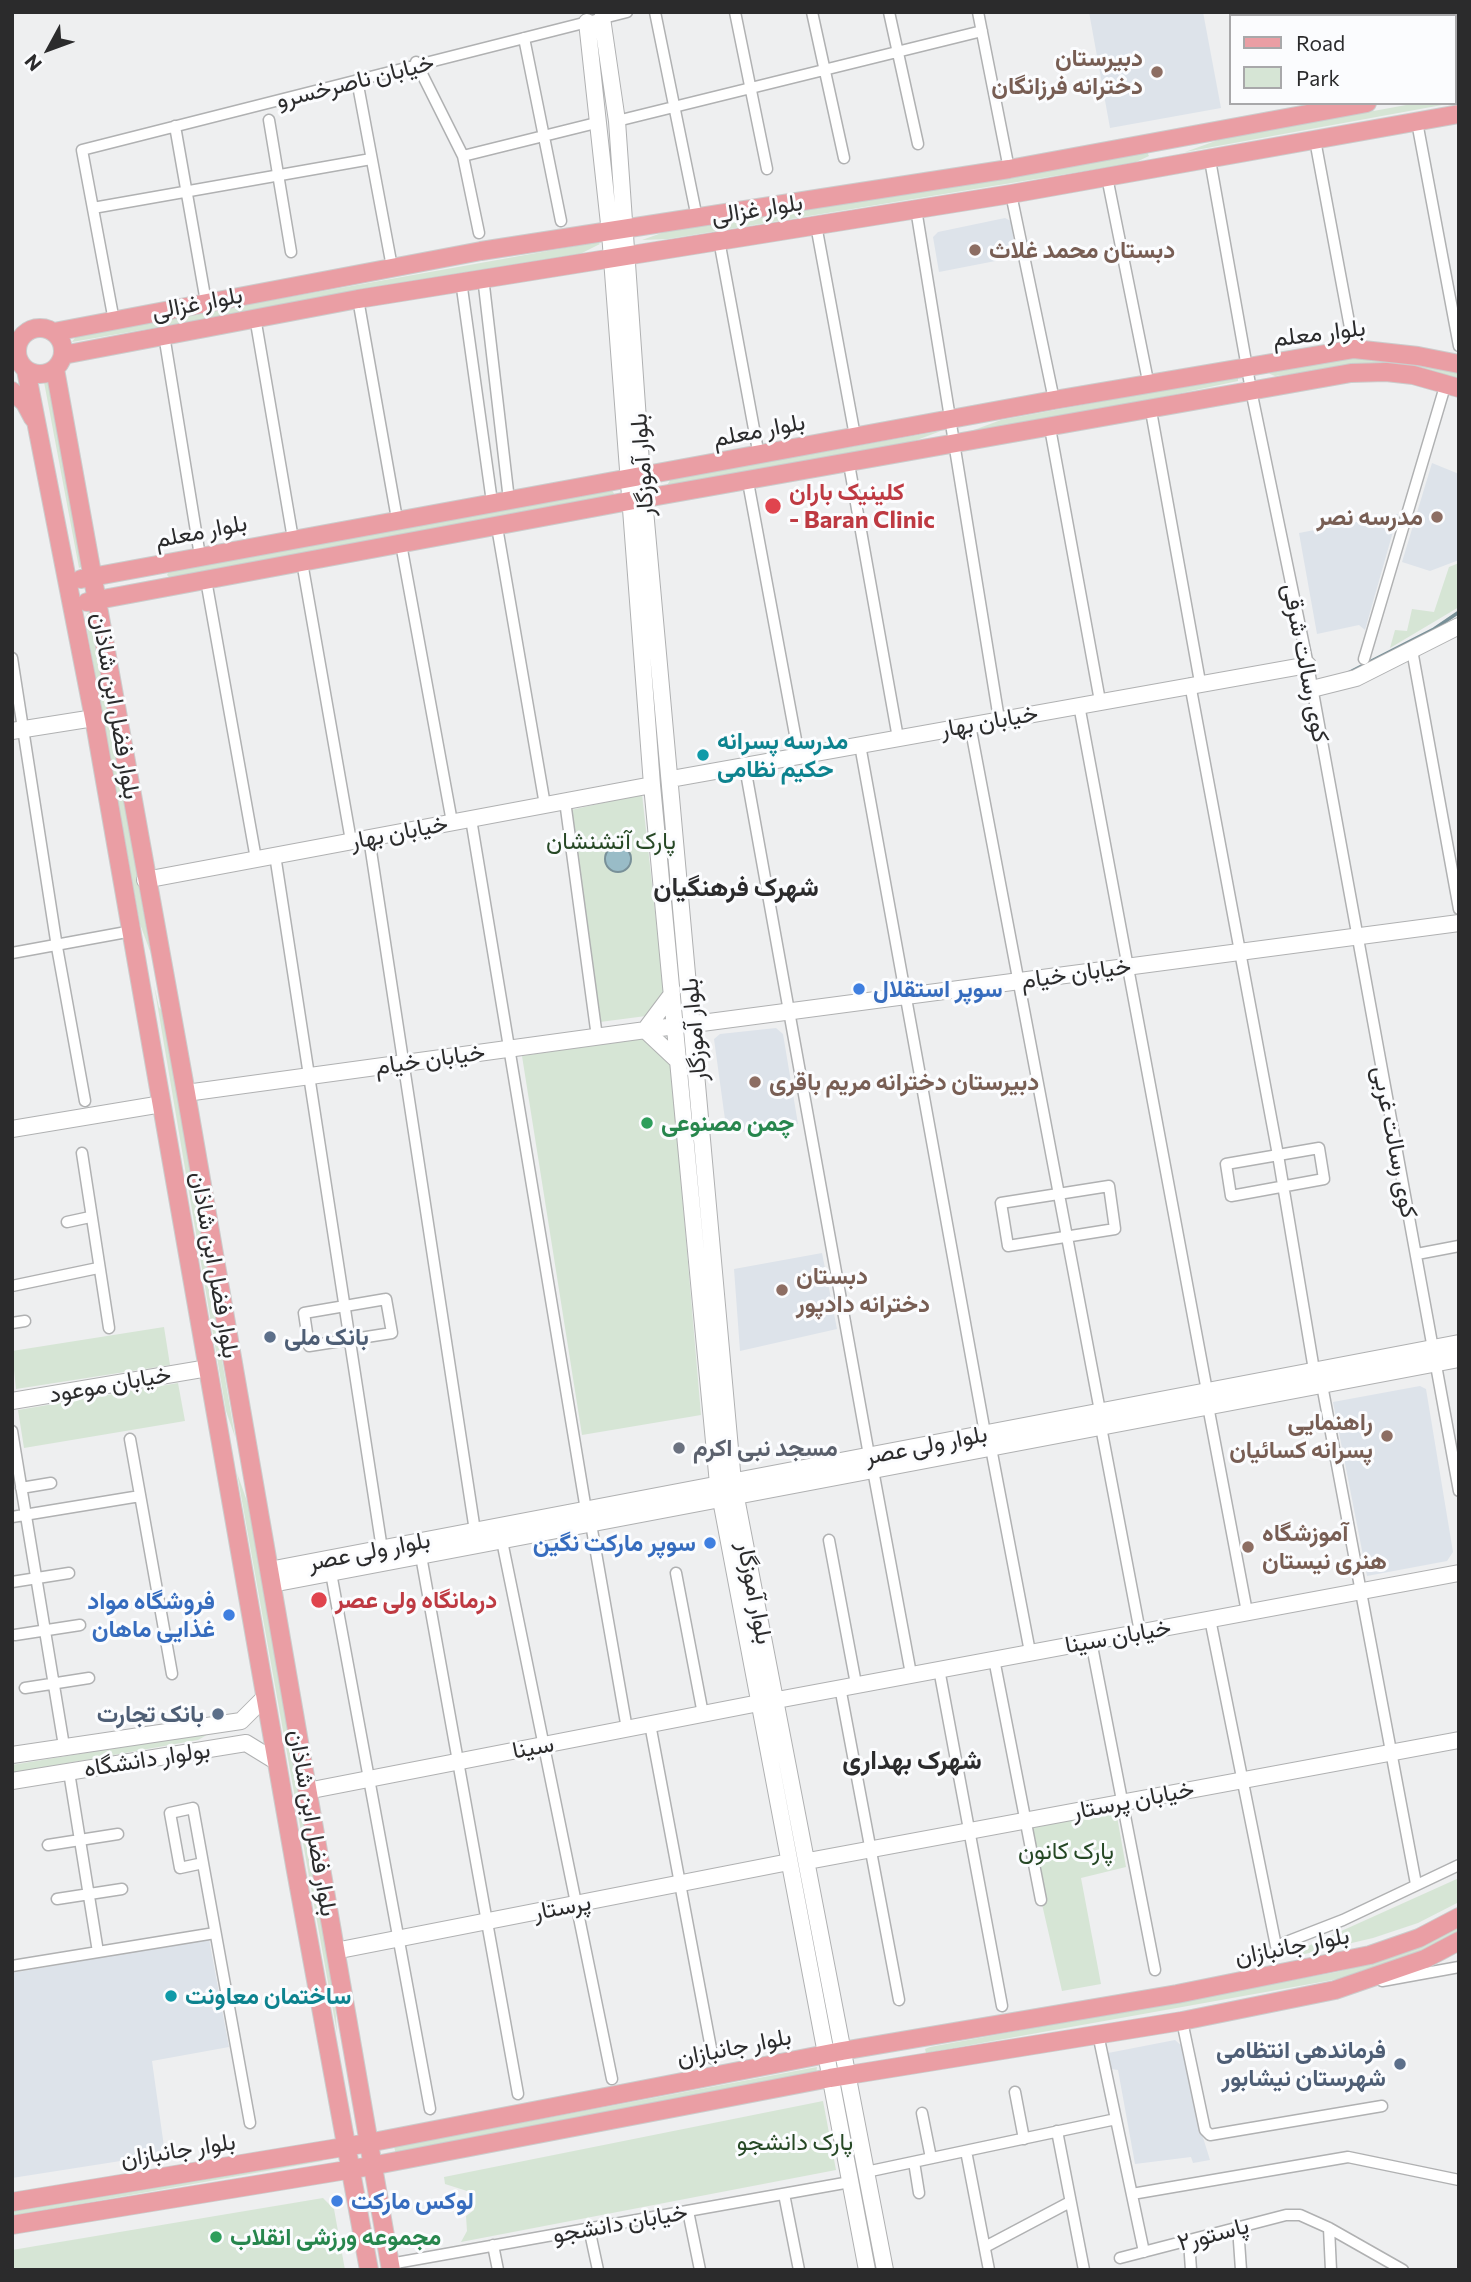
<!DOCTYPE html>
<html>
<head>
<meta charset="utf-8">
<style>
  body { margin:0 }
  #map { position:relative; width:1471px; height:2282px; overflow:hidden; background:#eeeff0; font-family:Commissioner,sans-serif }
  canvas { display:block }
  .frame { position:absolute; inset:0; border:14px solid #2b2b2c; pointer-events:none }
  .legend { position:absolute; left:1229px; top:14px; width:228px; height:91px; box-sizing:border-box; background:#fbfcfe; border:2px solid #a8a8aa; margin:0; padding:9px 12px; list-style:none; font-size:21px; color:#2b2b2c }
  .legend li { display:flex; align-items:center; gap:14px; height:35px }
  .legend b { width:35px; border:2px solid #a8a8aa }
  .north { position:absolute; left:14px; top:14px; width:70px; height:70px; -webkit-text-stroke:5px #fbfcfe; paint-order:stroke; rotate:229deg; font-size:19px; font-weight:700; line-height:28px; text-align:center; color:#2b2b2c }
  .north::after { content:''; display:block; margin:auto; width:24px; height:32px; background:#2b2b2c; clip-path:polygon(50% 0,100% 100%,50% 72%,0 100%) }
</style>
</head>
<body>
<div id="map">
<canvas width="1471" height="2282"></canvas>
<div class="frame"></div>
<ul class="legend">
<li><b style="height:9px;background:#ea9ea4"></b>Road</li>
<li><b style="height:19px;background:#d6e5d5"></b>Park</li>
</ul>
<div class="north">N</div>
</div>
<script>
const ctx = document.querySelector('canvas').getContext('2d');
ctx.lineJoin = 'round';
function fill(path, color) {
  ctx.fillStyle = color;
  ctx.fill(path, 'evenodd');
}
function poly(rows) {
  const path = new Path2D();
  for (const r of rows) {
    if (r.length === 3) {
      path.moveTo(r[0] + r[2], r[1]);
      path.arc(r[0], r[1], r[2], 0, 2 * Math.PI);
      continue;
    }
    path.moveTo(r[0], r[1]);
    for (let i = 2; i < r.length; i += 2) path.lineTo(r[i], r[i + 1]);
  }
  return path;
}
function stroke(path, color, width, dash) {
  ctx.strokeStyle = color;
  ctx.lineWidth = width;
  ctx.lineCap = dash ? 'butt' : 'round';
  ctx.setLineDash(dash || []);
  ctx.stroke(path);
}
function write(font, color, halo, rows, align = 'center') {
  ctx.font = font + ' Commissioner,Vazirmatn,sans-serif';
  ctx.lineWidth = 6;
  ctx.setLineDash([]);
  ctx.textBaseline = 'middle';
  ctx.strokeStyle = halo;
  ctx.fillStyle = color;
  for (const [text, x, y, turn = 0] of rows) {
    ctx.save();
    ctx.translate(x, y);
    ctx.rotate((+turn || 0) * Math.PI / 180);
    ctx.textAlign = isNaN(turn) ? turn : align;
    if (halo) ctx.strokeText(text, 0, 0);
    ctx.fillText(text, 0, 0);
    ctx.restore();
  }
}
fill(poly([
  [1089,12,1203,12,1221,108,1110,128],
  [1005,218,1011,221,1016,257,939,272,933,237,938,232],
  [1432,463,1459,474,1459,560,1430,571,1402,562],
  [1398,514,1365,630,1359,625,1317,634,1299,533],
  [776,1028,783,1034,798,1124,727,1134,714,1039,720,1034],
  [822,1253,837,1329,740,1351,734,1269],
  [1420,1386,1426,1389,1453,1552,1447,1561,1367,1576,1333,1402],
  [209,1939,229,2047,152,2061,165,2154,12,2178,12,1973],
  [1175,2040,1182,2046,1196,2115,1210,2160,1193,2163,1191,2157,1135,2164,1118,2070,1111,2069,1108,2053]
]), '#dde3ea');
fill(poly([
  [1284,12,1437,12,1435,16,1285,16],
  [1417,103,1453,103,1185,152,1221,139],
  [1147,152,1149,156,1134,163,668,239,642,240,670,230],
  [598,242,600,244,580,254,72,342,77,335],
  [1355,357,1396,358,1459,372,1459,379,1411,366,1375,364,1275,376,1270,374,1269,372],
  [1229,378,1238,378,1238,381,1125,405,971,431,1001,420],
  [44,382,49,382,83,566,79,568],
  [941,431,906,444,667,485,671,479],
  [611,489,615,495,170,578,167,575,169,571],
  [1459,563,1459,607,1390,648,1395,630,1407,631,1412,609,1434,612,1449,567],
  [88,612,91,613,151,954,140,924,85,618],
  [642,794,664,992,646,1016,600,1022,571,810],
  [154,985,159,1007,164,1014,235,1437,226,1411],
  [644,1037,671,1063,701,1415,582,1435,522,1056],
  [164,1327,170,1365,16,1389,12,1351],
  [178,1383,185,1421,24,1448,18,1410],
  [237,1473,248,1504,335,2002,337,2033],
  [212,1732,198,1740,12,1773,12,1765],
  [1116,1811,1126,1867,1081,1878,1101,1984,1062,1991,1041,1900,1030,1826],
  [1459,1878,1459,1902,1418,1923,1373,1938,1292,1957,1288,1955],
  [1459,1924,1459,1932,1425,1950,1338,1979,926,2053,925,2049,930,2047,1337,1972,1395,1955],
  [817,2067,816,2074,396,2154,394,2147],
  [823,2101,836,2170,461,2242,467,2231,466,2216,474,2210,467,2191,445,2184,444,2177],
  [319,2158,323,2161,12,2216,12,2211],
  [323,2198,334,2209,345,2270,12,2270,12,2250]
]), '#d6e5d5');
const water = poly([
  [618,859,13]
]);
fill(water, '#99bcc7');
stroke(water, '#789098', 2);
stroke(poly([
  [1348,673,1434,629,1459,612]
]), '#789098', 3.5);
const street = poly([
  [655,12,697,218],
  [735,12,767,169],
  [812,12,844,158],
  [889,12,918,144],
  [978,12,1009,169],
  [1444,16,1446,12],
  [524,38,561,221],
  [416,62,463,156,479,233],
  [357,80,392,267],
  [269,120,291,252],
  [617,121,982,31],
  [1417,122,1459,346],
  [175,126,206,302],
  [1315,140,1354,349],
  [463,156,600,122],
  [1210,160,1251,390,1308,665,1459,1491],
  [1107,177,1149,386],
  [1011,194,1054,400],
  [93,208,371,159],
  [916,209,999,719],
  [816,225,855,436],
  [719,240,759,456],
  [483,277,509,500],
  [461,281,492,502],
  [358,299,397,519],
  [255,317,293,539],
  [114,321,82,150,627,12],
  [164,335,200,556],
  [1151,411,1200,682],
  [1050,428,1100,701],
  [849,464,898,738],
  [748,482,799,756],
  [497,527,545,805],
  [401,544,452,822],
  [302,562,351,841],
  [206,580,256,859],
  [1412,650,1459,909],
  [12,658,57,947,85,1101],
  [1364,659,1446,383],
  [1190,684,1278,1155,1314,1370],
  [1079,705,1207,1391],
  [970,725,1100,1411],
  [860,745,985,1433],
  [745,767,869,1455],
  [565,801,597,1037],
  [471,819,586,1510],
  [369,838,475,1531],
  [275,855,382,1549],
  [12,953,132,931],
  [1319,1148,1324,1179,1231,1196,1226,1164,1319,1148],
  [82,1153,109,1328],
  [1109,1186,1115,1229,1008,1246,1001,1203,1109,1186],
  [67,1222,90,1217],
  [1417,1254,1459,1246],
  [12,1286,98,1268],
  [386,1299,392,1333,309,1346,304,1313,386,1299],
  [12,1323,25,1321],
  [1322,1385,1416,1884],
  [1208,1406,1247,1612],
  [1101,1427,1140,1632],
  [12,1431,64,1746],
  [130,1439,172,1674],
  [991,1448,1030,1652],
  [873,1470,911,1674],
  [21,1488,51,1483],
  [12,1517,140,1496],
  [591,1524,627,1729],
  [829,1540,856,1684],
  [502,1541,612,2079],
  [421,1556,518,2094],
  [331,1573,430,2109],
  [676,1573,703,1714],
  [12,1582,69,1573],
  [1210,1619,1276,1946,1343,1920,1459,1865],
  [15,1635,80,1625],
  [1091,1641,1155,1970],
  [994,1659,1041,1900],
  [939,1669,1002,2006],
  [840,1687,899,2000],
  [25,1688,89,1678],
  [650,1724,713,2059],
  [69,1772,98,1952],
  [48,1845,118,1834],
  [203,1863,180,1868,170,1813,193,1808,250,2123],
  [57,1899,122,1889],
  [12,1966,215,1933],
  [1382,1981,1459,1967],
  [1182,2021,1205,2130,1210,2135,1382,2106],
  [1098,2034,1144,2252],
  [1015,2092,1024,2139],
  [922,2113,931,2158],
  [1057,2131,1084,2270],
  [966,2151,989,2270],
  [914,2162,919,2193],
  [866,2172,1116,2119],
  [784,2194,799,2270],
  [1132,2194,1348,2157,1459,2180],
  [688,2211,700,2270],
  [1238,2227,1241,2270],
  [589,2228,598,2270],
  [1329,2228,1331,2270],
  [1189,2241,1191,2270],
  [493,2245,498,2270],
  [985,2247,1070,2202],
  [1120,2258,1286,2215,1300,2215,1329,2228,1403,2270],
  [390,2264,850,2182]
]);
const secondary = poly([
  [602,18,617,121,642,477,733,1482,885,2270],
  [587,22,610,233,652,785,718,1484,867,2270],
  [1312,689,1356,678,1459,626],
  [12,731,94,718],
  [671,779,1308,665],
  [145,880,652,785],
  [672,994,645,1030,678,1061],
  [694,1024,1459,923],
  [186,1093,675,1026],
  [12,1129,162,1104],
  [12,1401,208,1368],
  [269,1570,1459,1343],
  [272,1584,1459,1359],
  [777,1700,1459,1573],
  [12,1755,241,1721,265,1697],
  [12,1781,246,1743,277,1762],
  [307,1791,759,1703],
  [808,1861,1459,1740],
  [335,1951,789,1862]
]);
const primary = poly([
  [1455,87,1459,86],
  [40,351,23],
  [54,332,481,251,1009,169,1367,103],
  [63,355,358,299,1011,194,1459,114],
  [55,369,186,1093,391,2270],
  [26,370,94,718,296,1871,369,2270],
  [12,391,25,403,33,418],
  [81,579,1054,400,1354,349,1418,356,1459,364],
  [87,602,629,501,1351,373,1386,372,1413,375,1459,388],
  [12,2202,368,2143,842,2051,1177,1994,1370,1955,1419,1938,1459,1917],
  [12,2225,371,2166,830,2078,1182,2021,1335,1990,1425,1959,1459,1941]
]);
stroke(street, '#b0b1b2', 13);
stroke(secondary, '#b0b1b2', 18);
stroke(primary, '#ccc', 20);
stroke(street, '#fff', 10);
stroke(secondary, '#fff', 16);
stroke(primary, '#ea9ea4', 18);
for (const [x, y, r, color] of [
  [1157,72,7,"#8d6e63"],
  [975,250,7,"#8d6e63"],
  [773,506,9,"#e0444e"],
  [1437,517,7,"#8d6e63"],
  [703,755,7,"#0f9aa8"],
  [859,989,7,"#3f7fe0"],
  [755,1082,7,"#8d6e63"],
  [647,1123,7,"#2e9e5b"],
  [782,1290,7,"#8d6e63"],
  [270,1337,7,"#5c6f8a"],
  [1387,1436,7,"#8d6e63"],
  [679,1448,7,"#6b7280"],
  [710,1543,7,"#3f7fe0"],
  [1248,1547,7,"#8d6e63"],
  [319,1600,9,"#e0444e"],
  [229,1615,7,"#3f7fe0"],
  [218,1714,7,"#5c6f8a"],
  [171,1996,7,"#0f9aa8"],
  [1400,2064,7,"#5c6f8a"],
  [337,2201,7,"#3f7fe0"],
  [216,2237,7,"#2e9e5b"]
]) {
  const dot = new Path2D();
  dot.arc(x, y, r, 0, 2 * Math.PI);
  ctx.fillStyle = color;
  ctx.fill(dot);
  stroke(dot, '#fbfcfe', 2.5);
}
write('bold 24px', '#785e54', '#fbfcfe', [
  ["دبیرستان",1143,58,"right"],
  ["دخترانه فرزانگان",1143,86,"right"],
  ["دبستان محمد غلاث",989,250],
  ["مدرسه نصر",1423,517,"right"],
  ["دبیرستان دخترانه مریم باقری",769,1082],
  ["دبستان",796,1276],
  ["دخترانه دادپور",796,1304],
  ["راهنمایی",1373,1422,"right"],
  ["پسرانه کسائیان",1373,1450,"right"],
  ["آموزشگاه",1262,1533],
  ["هنری نیستان",1262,1561]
], 'left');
write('24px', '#2b2b2c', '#fbfcfe', [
  ["خیابان ناصرخسرو",355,81,-14],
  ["بلوار غزالی",757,209,-9],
  ["بلوار غزالی",197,303,-11],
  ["بلوار معلم",1319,333,-7],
  ["بلوار معلم",759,430,-11],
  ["بلوار آموزگار",642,465,-94],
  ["بلوار معلم",201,531,-11],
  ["کوی رسالت شرقی",1306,663,79],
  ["بلوار فضل ابن شاذان",116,706,80],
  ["خیابان بهار",989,721,-10],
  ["خیابان بهار",399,832,-11],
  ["خیابان خیام",1076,973,-8],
  ["بلوار آموزگار",694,1030,-95],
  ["خیابان خیام",430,1059,-8],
  ["کوی رسالت غربی",1395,1142,79],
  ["بلوار فضل ابن شاذان",215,1265,80],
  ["خیابان موعود",110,1384,-10],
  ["بلوار ولی عصر",926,1445,-11],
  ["بلوار ولی عصر",369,1551,-11],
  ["بلوار آموزگار",755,1593,79],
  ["خیابان سینا",1118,1636,-10],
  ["سینا",533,1747,-11],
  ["بولوار دانشگاه",147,1759,-9],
  ["خیابان پرستار",1133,1800,-11],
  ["بلوار فضل ابن شاذان",313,1823,80],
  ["پرستار",562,1907,-11],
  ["بلوار جانبازان",1292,1946,-11],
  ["بلوار جانبازان",734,2047,-11],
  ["بلوار جانبازان",178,2150,-9],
  ["خیابان دانشجو",620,2223,-10],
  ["پاستور۲",1213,2234,-15]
]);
write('bold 24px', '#be3a42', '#fbfcfe', [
  ["کلینیک باران",789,492],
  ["- Baran Clinic",789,520],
  ["درمانگاه ولی عصر",335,1600]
], 'left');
write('bold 24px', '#0d838f', '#fbfcfe', [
  ["مدرسه پسرانه",717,741],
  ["حکیم نظامی",717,769],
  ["ساختمان معاونت",185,1996]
], 'left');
write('24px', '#264825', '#fbfcfe', [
  ["پارک آتشنشان",611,841],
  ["پارک کانون",1066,1851],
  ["پارک دانشجو",795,2142]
]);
write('bold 24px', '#366cbe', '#fbfcfe', [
  ["سوپر استقلال",873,989],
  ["سوپر مارکت نگین",696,1543,"right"],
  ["فروشگاه مواد",215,1601,"right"],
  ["غذایی ماهان",215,1629,"right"],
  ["لوکس مارکت",351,2201]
], 'left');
write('bold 24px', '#27864d', '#fbfcfe', [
  ["چمن مصنوعی",661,1123],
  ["مجموعه ورزشی انقلاب",230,2237]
], 'left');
write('bold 24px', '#4e5e75', '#fbfcfe', [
  ["بانک ملی",284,1337,"left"],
  ["بانک تجارت",204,1714],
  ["فرماندهی انتظامی",1386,2050],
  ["شهرستان نیشابور",1386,2078]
], 'right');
write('bold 24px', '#5b616d', '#fbfcfe', [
  ["مسجد نبی اکرم",693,1448]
], 'left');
write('bold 26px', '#2b2b2c', '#fbfcfe', [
  ["شهرک فرهنگیان",736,887],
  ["شهرک بهداری",912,1760]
]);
</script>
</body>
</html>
